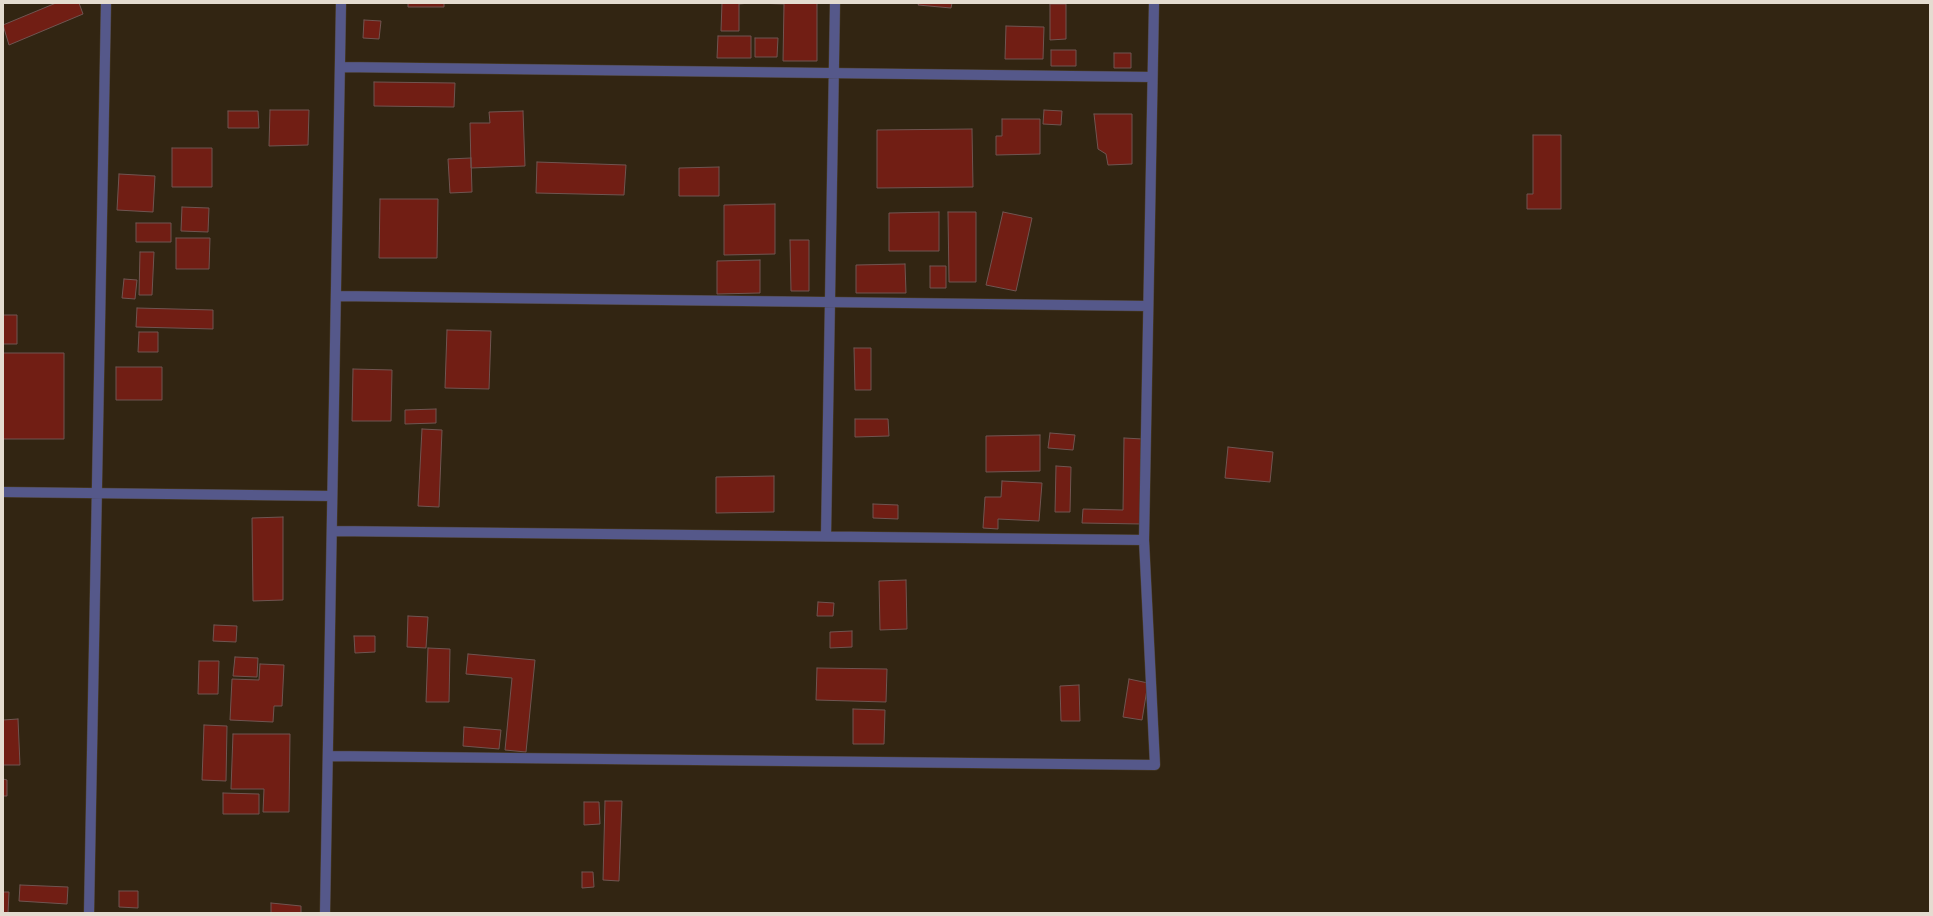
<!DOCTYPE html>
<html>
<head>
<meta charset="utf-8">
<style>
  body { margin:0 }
  #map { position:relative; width:1933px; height:916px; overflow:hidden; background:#322512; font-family:Barlow,sans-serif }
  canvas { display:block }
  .frame { position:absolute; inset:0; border:4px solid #e4dcd0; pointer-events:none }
</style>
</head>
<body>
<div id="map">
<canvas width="1933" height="916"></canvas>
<div class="frame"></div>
</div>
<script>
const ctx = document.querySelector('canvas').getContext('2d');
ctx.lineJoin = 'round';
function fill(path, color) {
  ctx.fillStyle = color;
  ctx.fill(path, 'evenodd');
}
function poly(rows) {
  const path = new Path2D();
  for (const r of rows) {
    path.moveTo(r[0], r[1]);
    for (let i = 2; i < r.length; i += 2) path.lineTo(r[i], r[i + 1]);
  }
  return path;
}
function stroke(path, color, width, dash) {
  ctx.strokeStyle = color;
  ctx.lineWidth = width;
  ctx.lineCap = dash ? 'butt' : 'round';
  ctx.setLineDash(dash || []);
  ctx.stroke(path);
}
const building = poly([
  [56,3,79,3,83,14,9,45,3,25,56,3],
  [408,3,444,3,444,7,408,7,408,3],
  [722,3,750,3,739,4,739,31,721,31,722,3],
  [754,3,817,3,817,61,783,61,784,4,754,3],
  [919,3,952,3,951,8,918,5,919,3],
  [1050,4,1066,4,1066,39,1050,40,1050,4],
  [364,20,381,21,379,39,363,38,364,20],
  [1006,26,1044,27,1043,59,1005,59,1006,26],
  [718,36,751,36,751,58,717,58,718,36],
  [755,38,778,38,777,57,755,57,755,38],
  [1051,50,1076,50,1076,66,1051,66,1051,50],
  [1114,53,1131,53,1131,68,1114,68,1114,53],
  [374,82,455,83,454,107,374,106,374,82],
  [270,110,309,110,308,145,269,146,270,110],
  [1044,110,1062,111,1061,125,1043,124,1044,110],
  [228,111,258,111,259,128,228,128,228,111],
  [523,111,525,166,471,168,470,123,490,123,489,112,523,111],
  [1094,114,1132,114,1132,164,1108,165,1106,154,1098,149,1094,114],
  [1002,119,1040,119,1040,154,996,155,996,136,1002,136,1002,119],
  [972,129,973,187,877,188,877,130,972,129],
  [1533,135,1561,135,1561,209,1527,209,1527,194,1533,194,1533,135],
  [172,148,212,148,212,187,172,187,172,148],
  [471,158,472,192,450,193,448,159,471,158],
  [537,162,626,165,624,195,536,193,537,162],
  [719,167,719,196,679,196,679,168,719,167],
  [119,174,155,176,153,212,117,210,119,174],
  [380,199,438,199,437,258,379,258,380,199],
  [775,204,775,254,724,255,724,205,775,204],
  [182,207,209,208,208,232,181,231,182,207],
  [939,212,939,251,889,251,889,213,939,212],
  [948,212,976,212,976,282,949,282,948,212],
  [1003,212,1032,218,1016,291,986,285,1003,212],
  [136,223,171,223,171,242,136,242,136,223],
  [176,238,210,238,209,269,176,269,176,238],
  [790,240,809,240,809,291,791,291,790,240],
  [140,252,154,252,152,295,139,295,140,252],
  [760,260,760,293,717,294,717,261,760,260],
  [905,264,906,293,856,293,856,265,905,264],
  [930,266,946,266,946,288,930,288,930,266],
  [124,279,137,280,135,299,122,298,124,279],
  [137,308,213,310,213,329,136,327,137,308],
  [3,315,17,315,17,344,3,344,3,315],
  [447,330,491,331,489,389,445,388,447,330],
  [139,332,158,332,158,352,138,352,139,332],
  [854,348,871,348,871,390,855,390,854,348],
  [3,353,64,353,64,439,3,439,3,353],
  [116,367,162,367,162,400,116,400,116,367],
  [353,369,392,370,391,421,352,421,353,369],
  [436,409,436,423,405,424,405,410,436,409],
  [855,419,888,419,889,436,855,437,855,419],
  [422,429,442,430,439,507,418,506,422,429],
  [1050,433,1075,435,1073,450,1048,448,1050,433],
  [1040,435,1040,471,986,472,986,436,1040,435],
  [1124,438,1143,439,1142,524,1082,523,1083,509,1123,510,1124,438],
  [1228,447,1273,452,1270,482,1225,478,1228,447],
  [1056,466,1071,467,1070,512,1055,512,1056,466],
  [774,476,774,512,716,513,716,477,774,476],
  [1002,481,1042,483,1039,521,998,519,998,529,983,528,985,497,1001,497,1002,481],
  [873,504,898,505,898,519,873,518,873,504],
  [283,517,283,600,253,601,252,518,283,517],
  [906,580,907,629,880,630,879,581,906,580],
  [818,602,834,603,833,616,817,616,818,602],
  [408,616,428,617,426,648,407,647,408,616],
  [214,625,237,626,236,642,213,641,214,625],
  [852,631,852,647,830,648,830,632,852,631],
  [354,636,375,636,375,652,355,653,354,636],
  [428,648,450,649,449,702,426,702,428,648],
  [468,654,535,660,526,752,505,750,512,678,466,674,468,654],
  [235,657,258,658,257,677,233,676,235,657],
  [199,661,219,661,218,694,198,694,199,661],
  [260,664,284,665,282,706,274,706,273,722,230,720,232,679,259,680,260,664],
  [817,668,887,669,886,702,816,700,817,668],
  [1129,679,1148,683,1142,720,1123,717,1129,679],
  [1079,685,1080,721,1061,721,1060,686,1079,685],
  [853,709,885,710,884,744,853,744,853,709],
  [18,719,20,765,3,765,3,720,18,719],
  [204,725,227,726,226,781,202,780,204,725],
  [464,727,501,730,499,749,463,746,464,727],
  [233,734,290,734,289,812,263,812,264,789,231,789,233,734],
  [3,779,7,780,7,796,3,796,3,779],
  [223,793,259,794,259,814,223,814,223,793],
  [605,801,622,801,619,881,603,880,605,801],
  [584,802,599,802,600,824,584,825,584,802],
  [582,872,593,872,594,887,582,888,582,872],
  [20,885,68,887,67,904,19,901,20,885],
  [119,891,138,891,138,908,119,907,119,891],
  [3,892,9,892,8,913,3,913,3,892],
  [271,903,301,906,301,913,271,913,271,903]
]);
fill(building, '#711e14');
stroke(building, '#705551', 1);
const street = poly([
  [340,67,1152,77],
  [336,296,1148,306],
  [3,492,332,496],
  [332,531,1144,540],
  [826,536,835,3],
  [328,756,1155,765,1144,540,1154,3],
  [89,913,106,3],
  [325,913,341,3]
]);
stroke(street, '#4e4230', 11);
stroke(street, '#55588a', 10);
</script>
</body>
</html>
